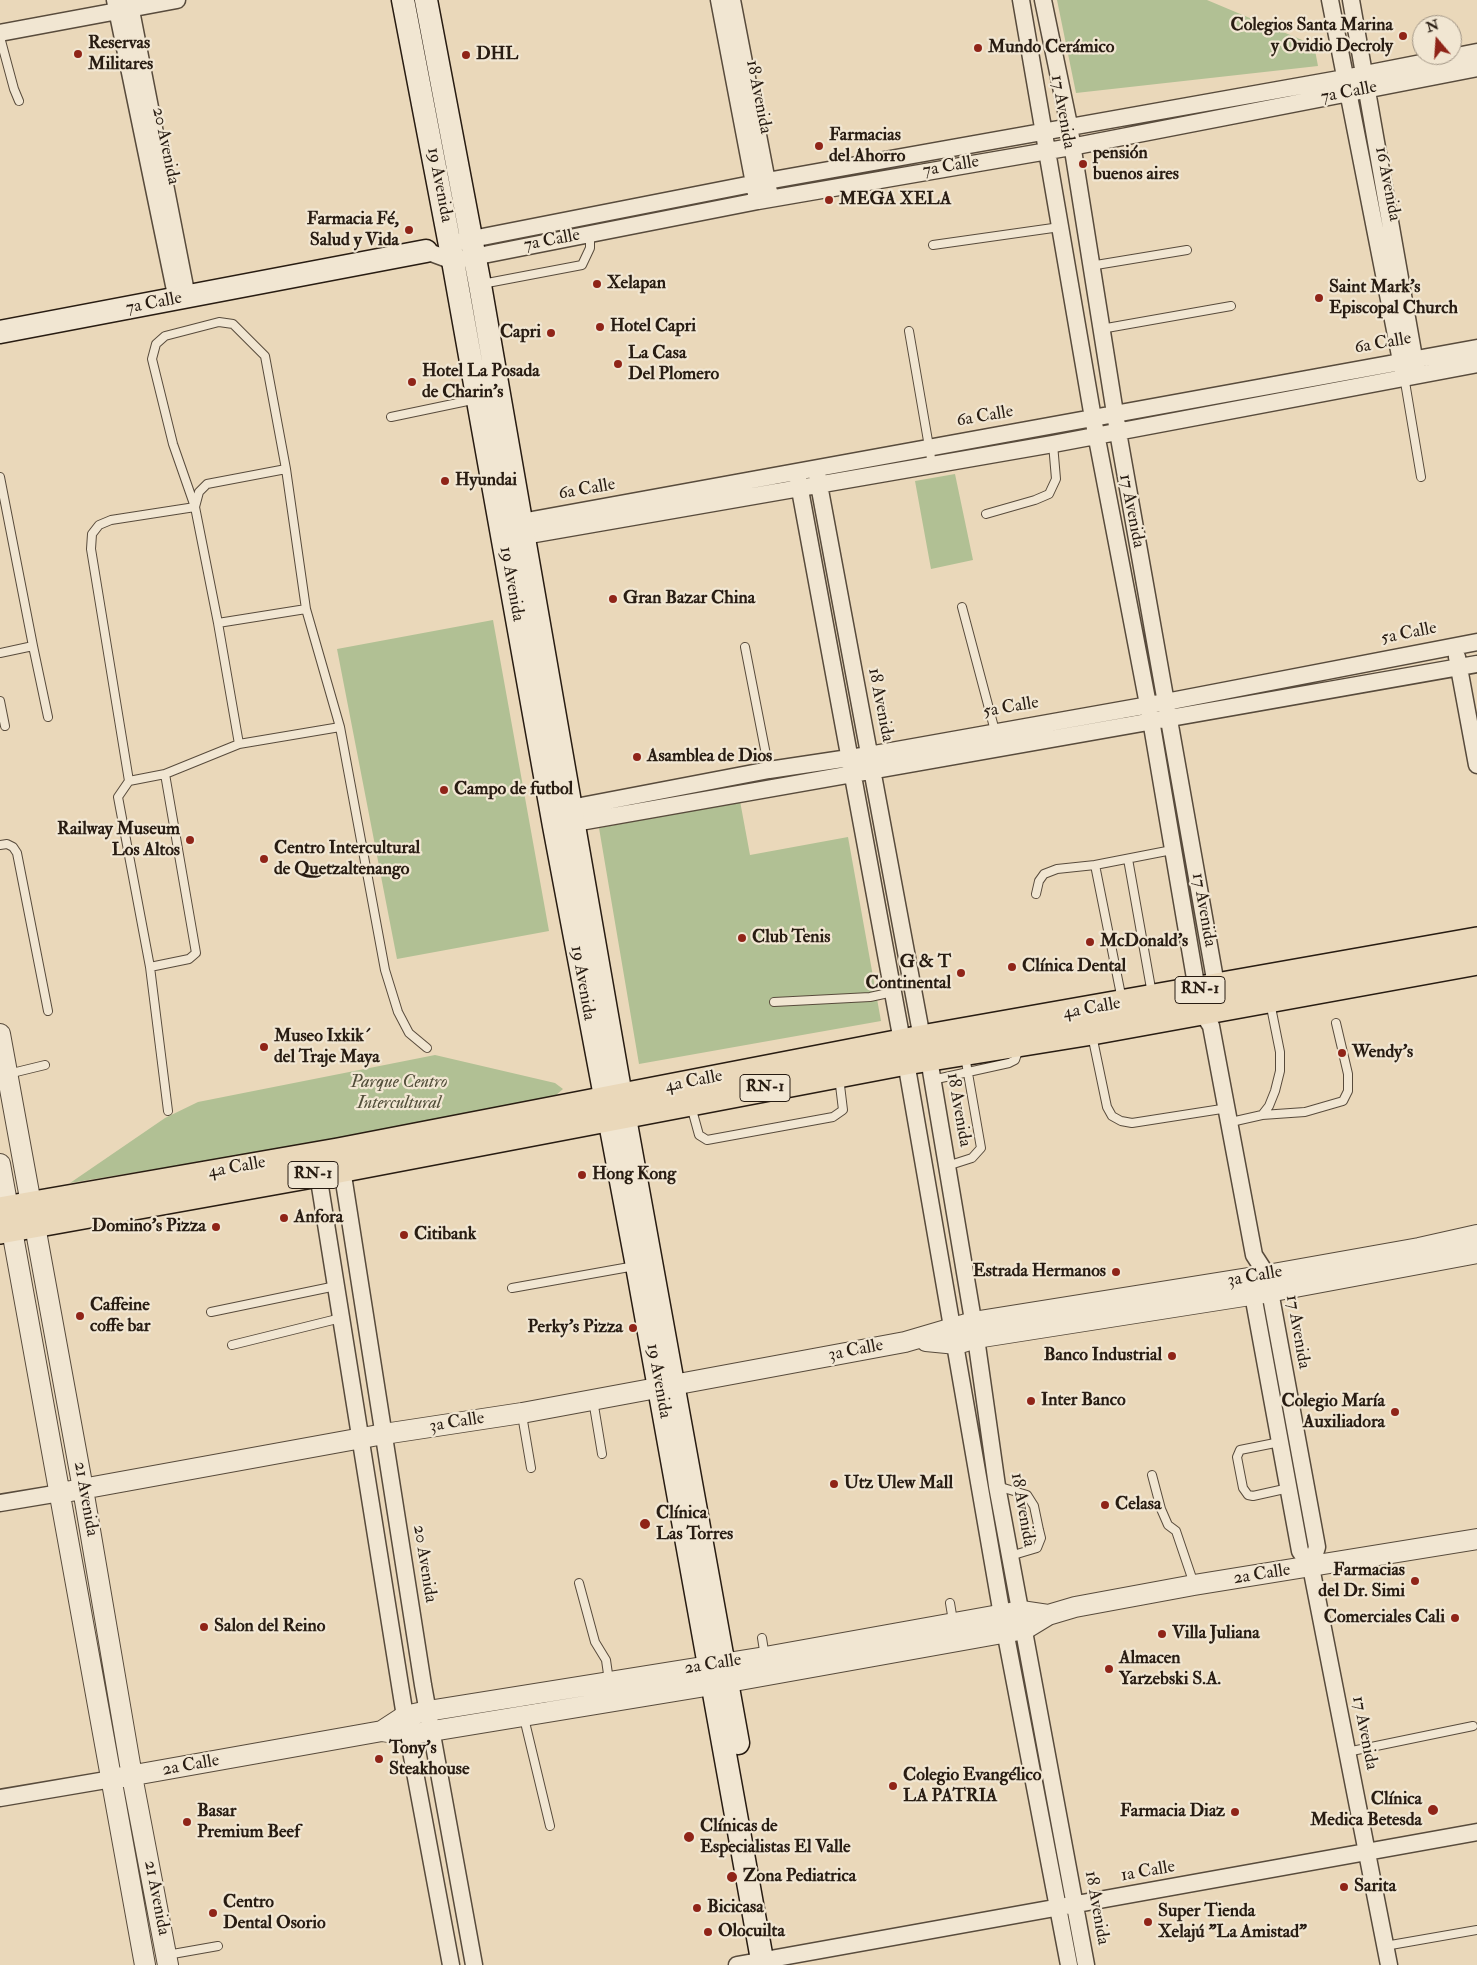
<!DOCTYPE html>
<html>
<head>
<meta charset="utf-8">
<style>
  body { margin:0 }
  #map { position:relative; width:1477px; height:1965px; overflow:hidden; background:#ead8ba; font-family:"IM FELL Double Pica",serif }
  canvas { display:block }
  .north { position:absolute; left:1412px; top:15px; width:50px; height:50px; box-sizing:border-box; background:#f1e6d2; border:1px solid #a19585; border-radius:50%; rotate:342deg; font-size:14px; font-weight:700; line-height:20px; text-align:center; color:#281c12 }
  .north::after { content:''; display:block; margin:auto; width:18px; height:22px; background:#8f2418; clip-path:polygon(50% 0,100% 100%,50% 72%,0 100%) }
</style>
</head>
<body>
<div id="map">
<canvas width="1477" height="1965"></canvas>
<div class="north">N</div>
</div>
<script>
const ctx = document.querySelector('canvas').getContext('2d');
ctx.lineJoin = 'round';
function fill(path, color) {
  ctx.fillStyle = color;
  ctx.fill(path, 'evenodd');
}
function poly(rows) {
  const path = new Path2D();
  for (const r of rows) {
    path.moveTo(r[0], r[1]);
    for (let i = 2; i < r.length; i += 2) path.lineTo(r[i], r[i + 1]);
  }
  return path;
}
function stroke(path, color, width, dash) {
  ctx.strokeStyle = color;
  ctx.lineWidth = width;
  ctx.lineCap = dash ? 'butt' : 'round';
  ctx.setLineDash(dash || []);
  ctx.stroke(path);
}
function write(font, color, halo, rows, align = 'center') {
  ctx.font = font + ' "IM FELL Double Pica",serif';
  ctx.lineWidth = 4.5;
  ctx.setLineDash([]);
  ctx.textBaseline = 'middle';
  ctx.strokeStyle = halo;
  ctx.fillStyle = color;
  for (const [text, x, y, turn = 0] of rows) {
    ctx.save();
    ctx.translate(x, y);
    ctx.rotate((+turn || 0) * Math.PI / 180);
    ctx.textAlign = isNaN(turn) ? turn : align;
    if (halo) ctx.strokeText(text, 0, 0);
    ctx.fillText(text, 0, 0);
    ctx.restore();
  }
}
fill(poly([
  [1057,0,1207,0,1314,45,1318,66,1076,93],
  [955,474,973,560,931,569,915,481],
  [493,620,549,931,397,959,337,649],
  [740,801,750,855,848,837,881,1021,639,1064,599,828],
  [435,1055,555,1083,563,1089,555,1096,285,1148,70,1183,165,1118,198,1102]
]), '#b1c094');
const service = poly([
  [0,37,14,89,19,101],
  [933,245,1060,227],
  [1090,266,1187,250],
  [482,284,582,265,590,248,590,234],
  [1101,329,1231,306],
  [909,331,932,464],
  [1404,376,1421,477],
  [391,417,477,399],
  [0,477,33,646],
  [986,514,1035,500,1049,494,1056,479,1053,444],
  [962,607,995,731],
  [306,609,218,623,195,507,173,444,152,359,156,344,165,336,219,322,233,324,265,356,286,469,306,609,340,727,385,970,398,1012,409,1033,427,1048],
  [218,623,239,744,340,727],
  [745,647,769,770],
  [0,653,33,646,48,717],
  [0,701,5,726],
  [129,781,165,774,239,744],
  [0,845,7,844,13,847,17,853,48,1011],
  [1128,859,1152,994],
  [1095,865,1122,1000],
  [1036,894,1039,881,1044,874,1057,869,1095,865,1172,850],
  [150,967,189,959,196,953,165,774],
  [774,1002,870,997,893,992],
  [1092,1035,1107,1107,1112,1116,1121,1121,1132,1123,1228,1108],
  [8,1074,45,1065],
  [932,1080,1009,1063,1015,1060,1019,1048],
  [691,1106,699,1135,707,1140,833,1117,843,1110,839,1077],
  [168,1111,150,967,118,797,129,781,91,549,92,534,99,525,111,520,195,507,199,492,207,484,286,469],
  [1262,1115,1305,1112,1343,1101,1348,1091,1348,1074,1336,1023],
  [1231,1122,1262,1115,1269,1106,1275,1091,1280,1071,1280,1052,1270,1002],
  [947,1166,972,1158,981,1148,965,1056],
  [512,1288,635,1266],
  [211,1312,336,1286],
  [232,1345,341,1318],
  [593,1400,602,1454],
  [522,1415,531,1468],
  [1280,1442,1240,1450,1237,1457,1243,1488,1248,1495,1253,1496,1289,1488],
  [1152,1475,1161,1509,1168,1525,1176,1531,1194,1584],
  [997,1486,1027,1495,1034,1506,1039,1530,1041,1538,1037,1548,1010,1556],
  [579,1583,595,1642,606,1660,609,1681],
  [950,1603,953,1621],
  [762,1638,765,1657],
  [524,1718,550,1826],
  [1347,1752,1473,1726],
  [1385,1946,1477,1930],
  [167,1955,218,1946]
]);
const minor = poly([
  [115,0,177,300],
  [129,0,187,297],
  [719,0,756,194],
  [732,0,769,192],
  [1021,0,1093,418,1151,720,1197,990,1202,1012,1211,1026,1254,1255,1267,1275,1317,1547,1311,1567],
  [1043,0,1069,125,1118,432,1218,996],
  [1330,0,1403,371],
  [1351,0,1416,369],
  [0,33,177,0],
  [462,241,767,181,1345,78,1477,52],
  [426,251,453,261,758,201,1071,147,1477,68],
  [817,474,922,1038],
  [798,479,902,1041],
  [510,524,1477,348],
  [512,538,1053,444,1477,364],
  [1457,657,1477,765],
  [560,810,769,770,869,755,1166,702,1477,642],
  [563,825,1477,664],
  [929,1059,976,1338,997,1486,1086,1965],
  [906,1062,1002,1615,1069,1965],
  [342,1169,423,1685,474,1965],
  [318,1174,408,1735,451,1965],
  [1251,1284,1300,1551,1311,1567,1389,1965],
  [0,1503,60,1493],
  [0,1798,112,1779],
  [737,1965,1477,1832]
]);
const tertiary = poly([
  [0,1034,83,1489,132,1776,168,1965],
  [0,1164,145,1965],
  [926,1341,957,1344,976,1338,1263,1293,1477,1253],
  [60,1493,384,1434,522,1413,905,1342,973,1322,1267,1275,1419,1248,1477,1235],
  [382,1731,405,1716,428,1711,765,1657,1021,1611,1048,1615],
  [112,1779,382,1731,408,1735,712,1685,1025,1629,1048,1615,1075,1607,1194,1585,1477,1539]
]);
const secondary = poly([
  [403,0,453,261,554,826,637,1266,763,1965],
  [426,0,480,285,621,1096,738,1743],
  [0,332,426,251]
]);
const primary = poly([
  [0,1210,338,1151,922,1038,1477,940],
  [0,1231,318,1174,906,1062,1092,1032,1477,962]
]);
stroke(service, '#584b3c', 10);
stroke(minor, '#584b3c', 19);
stroke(tertiary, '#584b3c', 22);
stroke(secondary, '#281c12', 25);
stroke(primary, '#281c12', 28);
stroke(service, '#f1e6d2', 8);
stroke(minor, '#f1e6d2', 16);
stroke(tertiary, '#f1e6d2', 20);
stroke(secondary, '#f1e6d2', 22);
stroke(primary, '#ead8ba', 25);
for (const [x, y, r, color] of [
  [1403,36,5,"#8f2418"],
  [978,48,5,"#8f2418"],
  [78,54,5,"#8f2418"],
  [466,55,5,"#8f2418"],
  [819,146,5,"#8f2418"],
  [1083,164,5,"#8f2418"],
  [829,200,5,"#8f2418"],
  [409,230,5,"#8f2418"],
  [597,284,5,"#8f2418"],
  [1319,298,5,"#8f2418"],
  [600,327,5,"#8f2418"],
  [551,333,5,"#8f2418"],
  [618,364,5,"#8f2418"],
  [412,382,5,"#8f2418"],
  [445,481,5,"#8f2418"],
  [613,599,5,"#8f2418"],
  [637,757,5,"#8f2418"],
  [444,790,5,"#8f2418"],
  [190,840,5,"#8f2418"],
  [264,859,5,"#8f2418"],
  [742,938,5,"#8f2418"],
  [1090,942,5,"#8f2418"],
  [1012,967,5,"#8f2418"],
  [961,973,5,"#8f2418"],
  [264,1047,5,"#8f2418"],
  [1342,1053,5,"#8f2418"],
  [582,1175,5,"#8f2418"],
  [284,1218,5,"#8f2418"],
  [216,1227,5,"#8f2418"],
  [404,1235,5,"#8f2418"],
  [1116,1272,5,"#8f2418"],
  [80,1316,5,"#8f2418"],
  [633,1328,5,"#8f2418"],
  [1172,1356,5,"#8f2418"],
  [1031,1401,5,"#8f2418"],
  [1395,1412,5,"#8f2418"],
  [834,1484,5,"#8f2418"],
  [1105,1505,5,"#8f2418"],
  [645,1524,6,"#8f2418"],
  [1415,1581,5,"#8f2418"],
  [1455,1618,5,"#8f2418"],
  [204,1627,5,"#8f2418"],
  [1162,1634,5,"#8f2418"],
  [1109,1669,5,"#8f2418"],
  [379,1759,5,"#8f2418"],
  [893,1786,5,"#8f2418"],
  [1433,1810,6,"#8f2418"],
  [1235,1812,5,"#8f2418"],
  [187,1822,5,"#8f2418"],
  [689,1837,6,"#8f2418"],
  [732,1877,6,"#8f2418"],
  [1344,1887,5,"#8f2418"],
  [697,1908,5,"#8f2418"],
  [213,1913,5,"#8f2418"],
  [1148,1922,5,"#8f2418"],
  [708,1932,5,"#8f2418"]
]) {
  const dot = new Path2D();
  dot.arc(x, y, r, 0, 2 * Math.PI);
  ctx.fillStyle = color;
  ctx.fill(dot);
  stroke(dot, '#f1e6d2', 2);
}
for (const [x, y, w] of [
  [1200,990,50],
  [765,1088,50],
  [313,1175,50]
]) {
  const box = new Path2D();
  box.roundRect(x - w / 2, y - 13.5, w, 27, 4);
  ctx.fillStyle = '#f1e6d2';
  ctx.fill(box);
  stroke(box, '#281c12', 1);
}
write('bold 16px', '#281c12', null, [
  ["RN-1",1200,990],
  ["RN-1",765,1088],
  ["RN-1",313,1175]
]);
write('bold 18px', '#281c12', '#f1e6d2', [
  ["Colegios Santa Marina",1393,26,"right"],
  ["y Ovidio Decroly",1393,47,"right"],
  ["Reservas",88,44],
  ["Militares",88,65],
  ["Mundo Cerámico",988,48],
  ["DHL",476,55],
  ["Farmacias",829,136],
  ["del Ahorro",829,157],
  ["pensión",1093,154],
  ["buenos aires",1093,175],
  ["MEGA XELA",839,200],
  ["Farmacia Fé,",399,220,"right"],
  ["Salud y Vida",399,241,"right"],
  ["Xelapan",607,284],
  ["Saint Mark's",1329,288],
  ["Episcopal Church",1329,309],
  ["Hotel Capri",610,327],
  ["Capri",541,333,"right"],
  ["La Casa",628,354],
  ["Del Plomero",628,375],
  ["Hotel La Posada",422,372],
  ["de Charin's",422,393],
  ["Hyundai",455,481],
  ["Gran Bazar China",623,599],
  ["Asamblea de Dios",647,757],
  ["Campo de futbol",454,790],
  ["Railway Museum",180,830,"right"],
  ["Los Altos",180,851,"right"],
  ["Centro Intercultural",274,849],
  ["de Quetzaltenango",274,870],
  ["Club Tenis",752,938],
  ["McDonald's",1100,942],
  ["G & T",951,963,"right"],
  ["Continental",951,984,"right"],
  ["Clínica Dental",1022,967],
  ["Museo Ixkik´",274,1037],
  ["del Traje Maya",274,1058],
  ["Wendy's",1352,1053],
  ["Hong Kong",592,1175],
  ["Anfora",294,1218],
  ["Domino's Pizza",206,1227,"right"],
  ["Citibank",414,1235],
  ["Estrada Hermanos",1106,1272,"right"],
  ["Caffeine",90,1306],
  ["coffe bar",90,1327],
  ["Perky's Pizza",623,1328,"right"],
  ["Banco Industrial",1162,1356,"right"],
  ["Inter Banco",1041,1401],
  ["Colegio María",1385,1402,"right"],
  ["Auxiliadora",1385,1423,"right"],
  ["Utz Ulew Mall",844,1484],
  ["Celasa",1115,1505],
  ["Clínica",656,1514],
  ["Las Torres",656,1535],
  ["Farmacias",1405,1571,"right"],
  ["del Dr. Simi",1405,1592,"right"],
  ["Comerciales Cali",1445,1618,"right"],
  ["Salon del Reino",214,1627],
  ["Villa Juliana",1172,1634],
  ["Almacen",1119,1659],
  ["Yarzebski S.A.",1119,1680],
  ["Tony's",389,1749],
  ["Steakhouse",389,1770],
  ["Colegio Evangélico",903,1776],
  ["LA PATRIA",903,1797],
  ["Clínica",1422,1800,"right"],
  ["Medica Betesda",1422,1821,"right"],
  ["Basar",197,1812],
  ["Premium Beef",197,1833],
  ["Farmacia Diaz",1225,1812,"right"],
  ["Clínicas de",700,1827],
  ["Especialistas El Valle",700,1848],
  ["Zona Pediatrica",743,1877],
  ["Sarita",1354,1887],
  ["Centro",223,1903],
  ["Dental Osorio",223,1924],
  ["Bicicasa",707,1908],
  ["Super Tienda",1158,1912],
  ["Xelajú \"La Amistad\"",1158,1933],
  ["Olocuilta",718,1932]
], 'left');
write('18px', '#281c12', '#f1e6d2', [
  ["7a Calle",1349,93,-11],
  ["18 Avenida",758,97,79],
  ["17 Avenida",1062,112,80],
  ["20 Avenida",165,146,78],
  ["7a Calle",951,167,-10],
  ["16 Avenida",1387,184,79],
  ["19 Avenida",439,185,79],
  ["7a Calle",552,241,-11],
  ["7a Calle",154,304,-11],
  ["6a Calle",1383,344,-10],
  ["6a Calle",985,417,-10],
  ["6a Calle",587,490,-10],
  ["17 Avenida",1131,511,79],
  ["19 Avenida",511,584,80],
  ["5a Calle",1409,634,-11],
  ["18 Avenida",880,705,79],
  ["5a Calle",1011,708,-10],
  ["17 Avenida",1203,910,80],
  ["19 Avenida",582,983,80],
  ["4a Calle",1092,1009,-10],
  ["4a Calle",694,1082,-11],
  ["18 Avenida",958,1110,80],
  ["4a Calle",237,1168,-10],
  ["3a Calle",1255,1277,-10],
  ["17 Avenida",1297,1332,80],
  ["3a Calle",856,1351,-11],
  ["19 Avenida",658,1381,80],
  ["3a Calle",457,1423,-9],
  ["21 Avenida",85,1499,80],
  ["18 Avenida",1022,1510,80],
  ["20 Avenida",424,1564,81],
  ["2a Calle",1262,1575,-9],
  ["2a Calle",713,1665,-9],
  ["17 Avenida",1364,1733,79],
  ["2a Calle",191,1766,-10],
  ["1a Calle",1148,1872,-10],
  ["21 Avenida",156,1898,79],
  ["18 Avenida",1096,1908,80]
]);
write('italic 18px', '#514d39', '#f1e6d2', [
  ["Parque Centro",399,1083],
  ["Intercultural",399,1104]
]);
</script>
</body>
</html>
